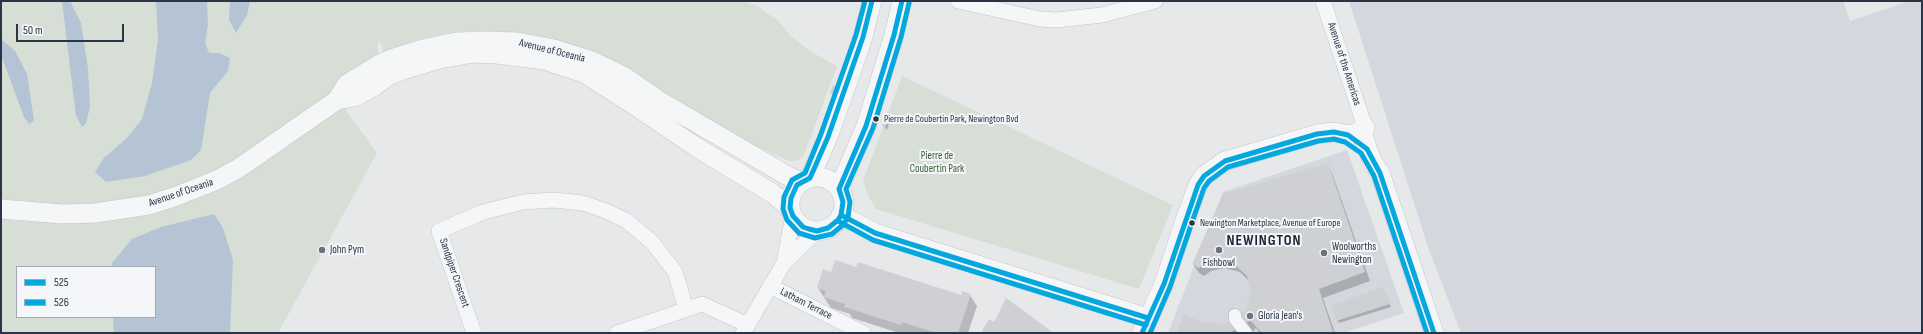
<!DOCTYPE html>
<html>
<head>
<meta charset="utf-8">
<style>
  body { margin:0 }
  #map { position:relative; width:1923px; height:334px; overflow:hidden; background:#e6e8ea; font-family:"Sofia Sans Condensed",sans-serif }
  canvas { display:block }
  .frame { position:absolute; inset:0; border:2px solid #2b3445; pointer-events:none }
  .legend { position:absolute; left:16px; top:266px; width:140px; height:52px; box-sizing:border-box; background:#f4f6f9; border:1px solid #a4a8b1; margin:0; padding:5px 7px; list-style:none; font-size:12px; color:#2b3445 }
  .legend li { display:flex; align-items:center; gap:8px; height:20px }
  .legend b { width:20px; border:1px solid #a4a8b1 }
  .scale { position:absolute; left:16px; top:24px; width:108px; height:18px; box-sizing:border-box; border:2px solid #2b3445; border-top:0; padding-left:5px; font-size:12px; line-height:14px; white-space:nowrap; color:#2b3445; -webkit-text-stroke:3px #f4f6f9; paint-order:stroke }
</style>
</head>
<body>
<div id="map">
<canvas width="1923" height="334"></canvas>
<div class="frame"></div>
<ul class="legend">
<li><b style="height:5px;background:#04a8de"></b>525</li>
<li><b style="height:5px;background:#04a8de"></b>526</li>
</ul>
<div class="scale">50 m</div>
</div>
<script>
const ctx = document.querySelector('canvas').getContext('2d');
ctx.lineJoin = 'round';
function fill(path, color) {
  ctx.fillStyle = color;
  ctx.fill(path, 'evenodd');
}
function poly(rows) {
  const path = new Path2D();
  for (const r of rows) {
    if (r.length === 3) {
      path.moveTo(r[0] + r[2], r[1]);
      path.arc(r[0], r[1], r[2], 0, 2 * Math.PI);
      continue;
    }
    path.moveTo(r[0], r[1]);
    for (let i = 2; i < r.length; i += 2) path.lineTo(r[i], r[i + 1]);
  }
  return path;
}
function stroke(path, color, width, dash) {
  ctx.strokeStyle = color;
  ctx.lineWidth = width;
  ctx.lineCap = dash ? 'butt' : 'round';
  ctx.setLineDash(dash || []);
  ctx.stroke(path);
}
function write(font, color, halo, rows, align = 'center') {
  ctx.font = font + ' "Sofia Sans Condensed",sans-serif';
  ctx.lineWidth = 4;
  ctx.setLineDash([]);
  ctx.textBaseline = 'middle';
  ctx.strokeStyle = halo;
  ctx.fillStyle = color;
  for (const [text, x, y, turn = 0] of rows) {
    ctx.save();
    ctx.translate(x, y);
    ctx.rotate((+turn || 0) * Math.PI / 180);
    ctx.textAlign = isNaN(turn) ? turn : align;
    if (halo) ctx.strokeText(text, 0, 0);
    ctx.fillText(text, 0, 0);
    ctx.restore();
  }
}
fill(poly([
  [1349,1,1843,1,1850,21,1910,1,1922,1,1922,333,1461,333,1429,250],
  [1347,150,1404,313,1343,333,1168,333,1223,192]
]), '#d4d7dd');
fill(poly([
  [1,1,740,1,756,5,778,21,793,38,810,51,837,66,805,152,802,157,796,161,789,161,710,126,625,66,594,52,568,44,535,35,512,32,464,31,448,33,417,40,383,54,382,44,380,44,378,39,378,65,338,100,377,153,278,333,1,333],
  [17,267,155,267,155,317,17,317],
  [902,76,1173,205,1139,289,876,209,867,193,863,181]
]), '#d6ded6');
fill(poly([
  [62,1,70,1,81,23,88,68,90,107,86,123,82,127,76,116],
  [156,1,207,1,208,25,205,43,209,53,219,53,230,58,228,71,210,93,201,150,191,160,145,176,106,182,95,172,104,158,127,138,142,119,152,83,158,40],
  [230,1,250,1,247,15,236,33,229,20],
  [1,39,15,51,27,74,34,121,29,124,24,117,1,55],
  [214,214,223,228,233,260,230,333,114,333,113,317,155,317,155,267,112,267,112,263,132,239,161,227]
]), '#b4c4d5');
fill(poly([
  [887,121,889,124,887,130,883,126],
  [1327,164,1332,173,1370,281,1323,298,1335,333,1260,333,1256,328,1251,333,1178,333,1207,326,1232,323,1247,310,1252,292,1249,281,1240,272,1224,268,1211,271,1204,276,1199,273,1193,264],
  [1210,259,1201,267,1201,264],
  [856,268,962,296,970,295,977,306,968,333,899,333,852,318,850,314,831,308,818,288,832,273],
  [1384,289,1391,307,1339,323,1337,320]
]), '#0003');
fill(poly([
  [833,85,836,87,833,95,830,93],
  [884,119,888,120,885,128,882,126],
  [1328,163,1365,272,1319,289,1333,332,1262,333,1250,320,1244,325,1229,333,1177,333,1184,314,1206,324,1208,322,1218,324,1232,322,1246,310,1251,292,1247,276,1233,263,1219,259,1206,262,1199,268,1192,264,1223,194],
  [835,260,856,267,858,262,961,295,962,291,971,294,958,333,937,333,902,322,901,325,844,307,845,304,824,297,826,291,817,288,823,269,831,272],
  [1384,287,1390,304,1336,321,1331,305],
  [1006,298,1047,328,1053,333,985,333,982,331,989,319,994,322]
]), '#ced0d3');
const pedestrian = poly([
  [1235,315,1235,319,1246,333]
]);
const minor = poly([
  [958,1,1040,19,1057,20,1102,15,1155,1],
  [1323,1,1365,127],
  [784,263,793,216],
  [770,286,863,333],
  [474,333,439,231,483,212,523,202,553,200,583,203,606,211,627,221,653,243,675,272,686,309],
  [617,333,702,304,748,325],
  [743,333,784,263,817,231]
]);
const tertiary = poly([
  [337,100,347,84,378,65,394,58,423,49,457,42,486,41,517,42,554,49,592,61,625,77,661,102,786,175,801,182],
  [1365,127,1363,136,1372,161,1380,173,1434,333],
  [817,204,27],
  [810,178,828,137,850,75,863,37,872,1],
  [839,189,866,126,894,35,902,1],
  [1,209,62,214,95,213,149,205,174,197,217,180,239,168,337,100,354,97,375,86,388,76,403,70,440,59,473,53,497,54,544,60,584,73,634,105,696,147,772,193,790,208],
  [841,215,875,233,1148,318],
  [1142,333,1164,284,1184,223,1198,185,1204,176,1225,161,1317,134,1334,132,1348,135,1356,133,1365,127]
]);
stroke(pedestrian, '#c4c6c8', 14);
stroke(minor, '#c4c6c8', 16);
stroke(tertiary, '#c4c6c8', 20);
stroke(pedestrian, '#f5f6f7', 12);
stroke(minor, '#f5f6f7', 15);
stroke(tertiary, '#f5f6f7', 19);
stroke(poly([
  [872,1,863,37,828,137,810,178,797,185,791,198,790,208,793,216,803,227,809,229,817,231,828,228,838,220,841,215,843,202,839,189,866,126,894,35,902,1],
  [841,215,875,233,1148,318],
  [1142,333,1164,284,1198,185,1204,176,1225,161,1317,134,1334,132,1348,135,1367,149,1380,173,1434,333]
]), '#04a8de', 5);
stroke(poly([
  [865,1,856,35,821,134,805,173,792,180,784,197,783,209,787,220,799,233,815,238,832,234,843,225,848,217,850,202,846,189,873,128,901,37,909,3],
  [838,221,873,240,1146,325],
  [1150,333,1170,287,1191,225,1204,188,1209,181,1228,167,1318,141,1334,139,1345,142,1361,153,1374,176,1427,333]
]), '#04a8de', 5);
for (const [x, y, r, color] of [
  [876,119,3.5,"#2b3445"],
  [1192,223,3.5,"#2b3445"],
  [322,250,4,"#6c737f"],
  [1219,250,4,"#6c737f"],
  [1324,253,4,"#6c737f"],
  [1250,316,4,"#6c737f"]
]) {
  const dot = new Path2D();
  dot.arc(x, y, r, 0, 2 * Math.PI);
  ctx.fillStyle = color;
  ctx.fill(dot);
  stroke(dot, '#f4f6f9', 1.5);
}
write('10px', '#2b3445', '#f4f6f9', [
  ["Pierre de Coubertin Park, Newington Bvd",884,119],
  ["Newington Marketplace, Avenue of Europe",1200,223]
], 'left');
write('11px', '#2b3445', '#f4f6f9', [
  ["Avenue of Oceania",552,51,14],
  ["Avenue of the Americas",1344,64,72],
  ["Avenue of Oceania",181,193,-19],
  ["Sandpiper Crescent",454,273,71],
  ["Latham Terrace",806,304,27]
]);
write('11px', '#3f6138', '#f4f6f9', [
  ["Pierre de",937,156],
  ["Coubertin Park",937,169]
]);
write('11px', '#2b3445', '#f4f6f9', [
  ["Woolworths",1332,247],
  ["Newington",1332,260],
  ["John Pym",330,250],
  ["Fishbowl",1219,263,"center"],
  ["Gloria Jean's",1258,316]
], 'left');
ctx.letterSpacing = '1px';
write('bold 15px', '#1d2536', '#f4f6f9', [
  ["NEWINGTON",1264,241]
]);
ctx.letterSpacing = '0px';
</script>
</body>
</html>
